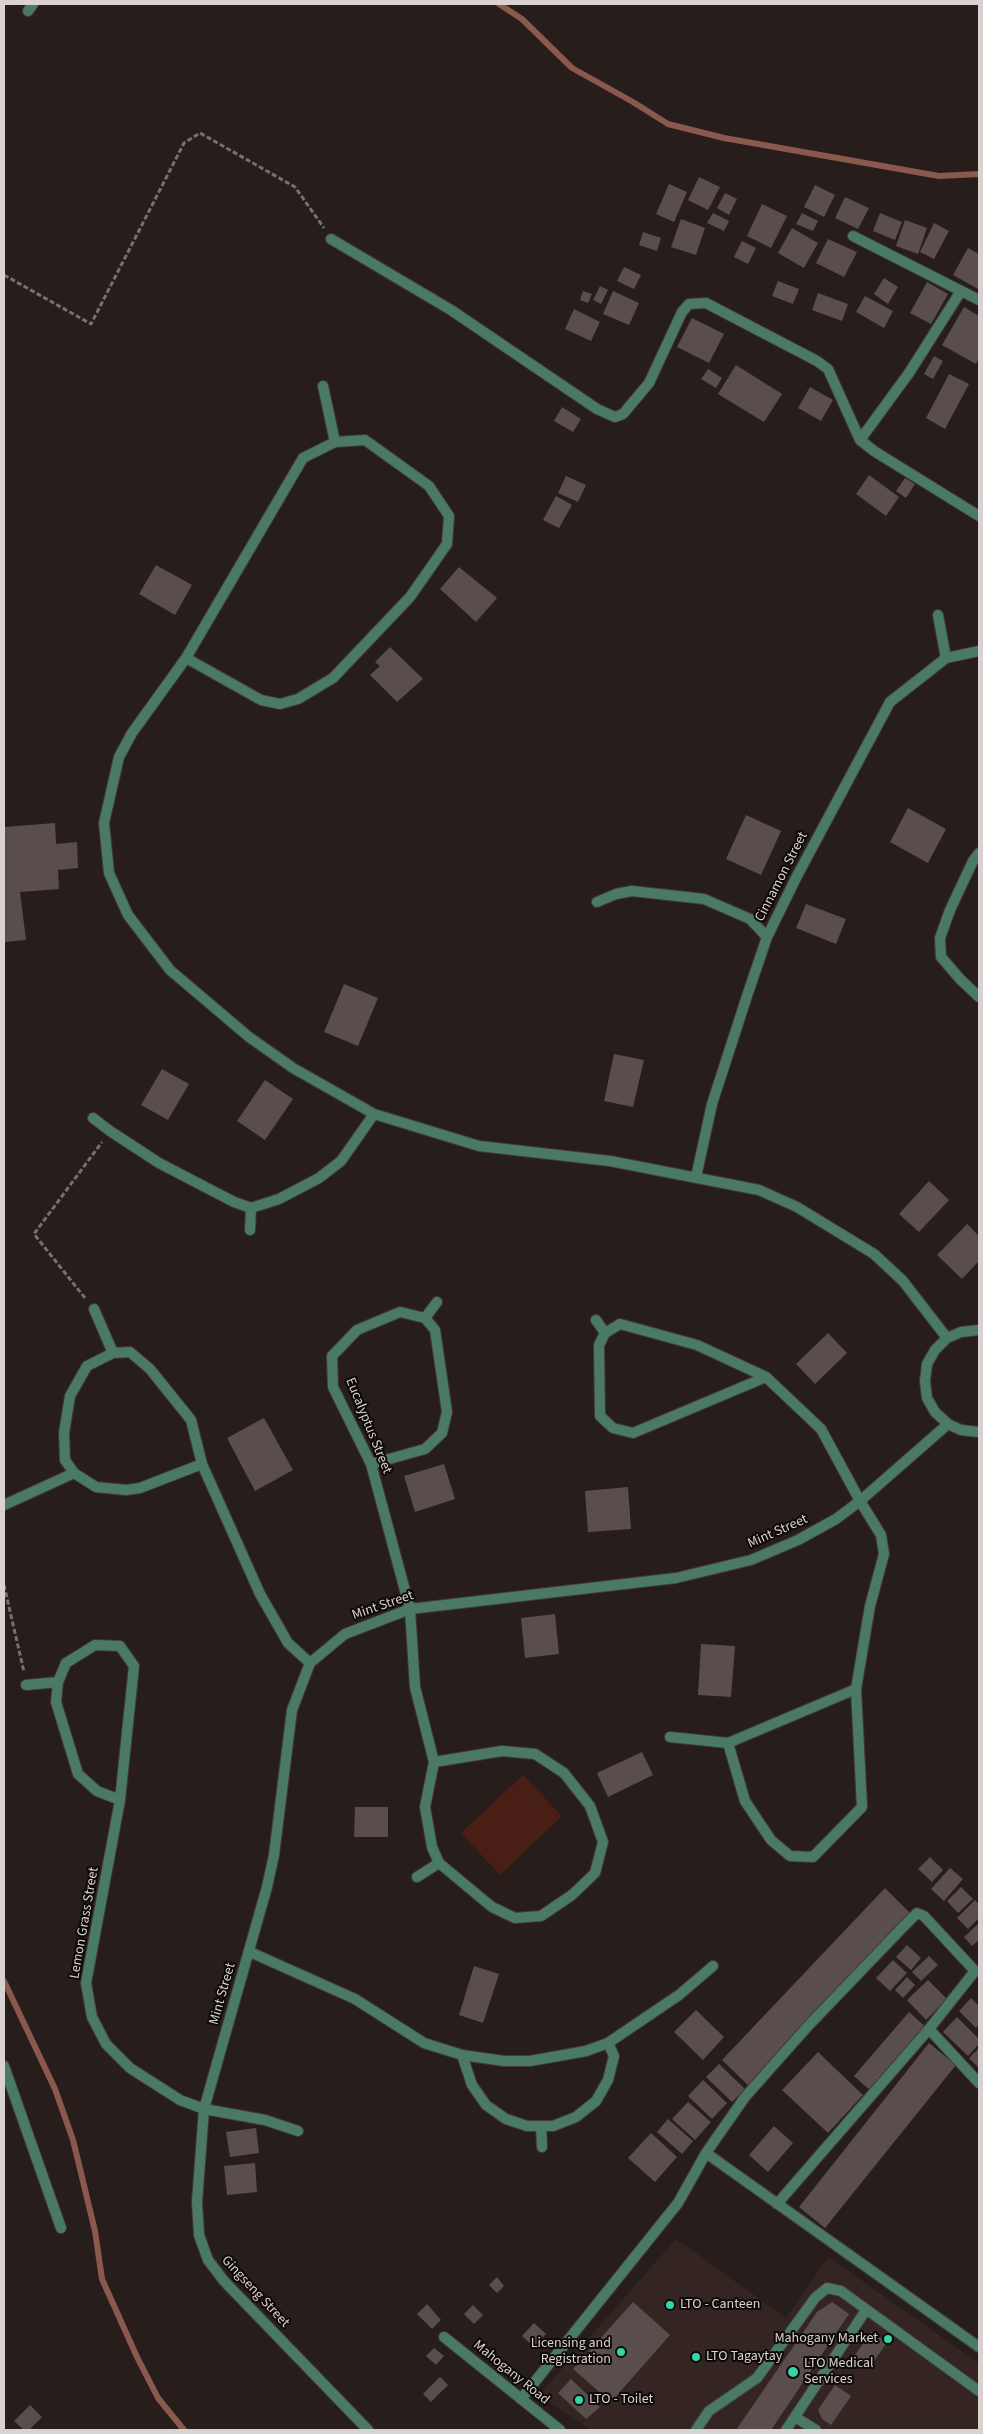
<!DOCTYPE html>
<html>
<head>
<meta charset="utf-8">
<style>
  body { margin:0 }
  #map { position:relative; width:983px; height:2434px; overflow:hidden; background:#271e1c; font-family:"Source Sans 3",sans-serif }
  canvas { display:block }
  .frame { position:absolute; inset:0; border:5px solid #d9d2d1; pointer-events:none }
</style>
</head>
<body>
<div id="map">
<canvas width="983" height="2434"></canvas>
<div class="frame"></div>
</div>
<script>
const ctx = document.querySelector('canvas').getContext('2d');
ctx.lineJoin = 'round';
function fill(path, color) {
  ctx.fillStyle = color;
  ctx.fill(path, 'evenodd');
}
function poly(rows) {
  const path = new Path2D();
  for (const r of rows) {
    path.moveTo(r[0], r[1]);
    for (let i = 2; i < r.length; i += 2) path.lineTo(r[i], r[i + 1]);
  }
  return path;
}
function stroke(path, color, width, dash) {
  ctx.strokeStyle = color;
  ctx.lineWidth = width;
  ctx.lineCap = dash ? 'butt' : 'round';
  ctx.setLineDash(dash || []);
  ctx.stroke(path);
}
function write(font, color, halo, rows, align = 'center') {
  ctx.font = font + ' "Source Sans 3",sans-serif';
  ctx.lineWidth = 4;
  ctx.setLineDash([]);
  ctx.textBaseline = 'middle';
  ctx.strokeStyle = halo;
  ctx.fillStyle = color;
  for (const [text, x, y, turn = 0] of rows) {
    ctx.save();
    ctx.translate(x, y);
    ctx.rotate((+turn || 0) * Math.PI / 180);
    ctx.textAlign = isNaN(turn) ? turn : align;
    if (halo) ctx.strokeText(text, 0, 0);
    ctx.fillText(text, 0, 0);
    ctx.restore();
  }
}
fill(poly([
  [676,2239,786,2318,828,2257,979,2363,979,2430,591,2430,539,2395]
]), '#342522');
fill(poly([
  [523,1775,562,1816,500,1875,461,1833]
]), '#491e15');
stroke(poly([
  [499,4,522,19,572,68,633,102,668,124,724,138,939,176,979,174],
  [4,1981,55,2089,73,2140,95,2231,102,2279,137,2357,158,2398,184,2430]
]), '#8a584d', 6);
fill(poly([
  [699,177,720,187,708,210,688,200],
  [669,184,687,192,674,222,656,214],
  [815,185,835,195,824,217,804,207],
  [725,193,737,199,729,215,717,208],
  [845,197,869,208,858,229,835,218],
  [762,204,787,216,771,248,747,236],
  [713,213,729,221,724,231,707,223],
  [802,213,818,221,813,231,796,224],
  [880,213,902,222,895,240,873,231],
  [681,219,705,228,696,255,671,247],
  [905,220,927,228,918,254,896,246],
  [934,223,949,231,934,259,920,252],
  [792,228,818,243,804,268,778,253],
  [643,232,661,238,657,251,639,245],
  [828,239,857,252,844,277,816,263],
  [742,241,756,248,748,264,734,257],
  [968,248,979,254,978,289,953,275],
  [624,267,641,275,634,289,617,281],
  [884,278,898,287,888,304,874,294],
  [778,281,799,289,793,304,772,296],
  [927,282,948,294,931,324,910,313],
  [600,286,608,290,601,304,593,300],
  [583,291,592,294,588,303,580,300],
  [613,291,639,303,629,325,603,314],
  [818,293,848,304,842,321,812,310],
  [865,296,893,311,884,328,856,312],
  [964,307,979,316,979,358,976,364,942,345],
  [574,309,600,322,591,341,565,329],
  [692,318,724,334,709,363,677,347],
  [934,356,943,361,933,379,924,374],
  [736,365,782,394,764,422,718,394],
  [708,369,722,378,716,388,701,379],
  [949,374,969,384,945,429,926,418],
  [810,387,833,400,821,421,798,408],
  [562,407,581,419,573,432,554,421],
  [869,475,899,497,886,516,856,494],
  [566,476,586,485,578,502,558,493],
  [905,478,915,484,906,498,896,491],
  [556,496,572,505,559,528,543,520],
  [156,565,192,585,175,615,139,594],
  [459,567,497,598,476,622,440,589],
  [390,647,423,679,397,702,370,675,380,666,375,662],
  [908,808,946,829,928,863,890,842],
  [746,815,781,831,761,875,726,859],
  [55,823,56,844,77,842,78,868,58,870,59,889,20,892,26,940,4,942,4,827],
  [806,904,846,919,836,944,796,928],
  [344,984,378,998,358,1046,324,1032],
  [614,1054,644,1060,633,1107,604,1101],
  [162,1069,189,1084,168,1120,141,1105],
  [265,1080,293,1099,265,1140,237,1121],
  [929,1181,949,1200,919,1232,899,1214],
  [967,1224,979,1236,979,1261,962,1279,937,1255],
  [828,1333,847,1353,815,1384,796,1364],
  [264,1418,293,1470,255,1491,227,1438],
  [444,1464,455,1499,415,1512,404,1476],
  [628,1487,631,1529,588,1532,585,1491],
  [555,1614,559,1654,525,1658,521,1618],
  [701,1644,735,1646,731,1697,698,1695],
  [642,1752,653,1775,608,1797,597,1773],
  [355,1807,388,1807,388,1837,354,1837],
  [930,1857,943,1870,932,1882,918,1869],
  [950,1868,963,1879,944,1901,931,1889],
  [961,1887,973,1899,958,1913,947,1901],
  [885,1888,911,1914,748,2085,722,2060],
  [975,1900,979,1904,979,1918,968,1929,957,1918],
  [979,1923,979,1940,972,1946,964,1937],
  [907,1945,921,1958,911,1970,896,1957],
  [929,1956,938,1965,921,1981,912,1972],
  [893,1960,907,1973,890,1991,876,1978],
  [474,1966,499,1974,483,2023,459,2015],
  [907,1977,915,1985,903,1998,895,1990],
  [928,1980,947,1999,926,2020,907,2000],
  [971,1998,979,2006,979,2024,976,2028,959,2011],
  [696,2010,724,2037,703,2060,674,2032],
  [909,2012,928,2029,873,2093,854,2076],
  [957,2017,979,2039,979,2044,968,2056,943,2032],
  [929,2043,956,2065,825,2228,799,2207],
  [979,2048,979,2068,969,2058],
  [818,2052,863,2095,828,2133,782,2090],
  [719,2064,745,2089,732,2102,706,2077],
  [703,2080,727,2103,712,2119,688,2096],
  [688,2102,711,2122,695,2140,672,2119],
  [668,2119,693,2141,682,2154,657,2132],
  [774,2126,793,2143,768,2172,749,2155],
  [256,2128,259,2153,230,2157,226,2132],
  [651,2133,677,2157,655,2182,628,2158],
  [255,2163,257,2192,227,2195,224,2166],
  [497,2277,504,2286,497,2293,489,2285],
  [633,2302,670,2335,611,2402,573,2369],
  [832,2302,849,2314,771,2430,736,2430,817,2312],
  [427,2304,441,2320,432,2329,417,2314],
  [473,2305,483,2315,474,2324,464,2314],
  [534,2323,546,2334,534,2347,522,2336],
  [871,2332,887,2342,869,2369,853,2358],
  [434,2348,444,2356,436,2365,426,2356],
  [440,2377,448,2385,431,2402,423,2394],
  [571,2379,600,2407,586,2419,558,2393],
  [835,2385,851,2396,831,2425,822,2419,818,2410],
  [30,2405,42,2417,29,2430,24,2430,14,2421]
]), '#594e4b');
const service = poly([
  [444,2337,560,2430],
  [795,2417,816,2430],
  [696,2430,709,2411,757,2378,815,2298,827,2288,841,2291,979,2391],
  [786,2430,866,2310]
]);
const minor = poly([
  [28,11,33,4],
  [853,236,979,300],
  [331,239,451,310,597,409,615,417,623,414,649,383,682,312,689,304,706,303,817,361,828,369,860,440,874,451,979,516],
  [323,386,335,442],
  [860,440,909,373,961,291],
  [938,615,946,658],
  [186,658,261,700,280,704,298,699,333,678,410,597,447,544,449,516,429,486,365,440,335,442,303,458,186,658,132,733,119,757,104,823,109,873,128,915,170,970,249,1037,293,1068,374,1114,479,1146,610,1161,759,1190,797,1207,874,1254,903,1281,947,1338],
  [979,853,973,861,950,910,940,938,941,957,960,979,979,997],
  [597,902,616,894,632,891,704,899,750,919,767,937],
  [93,1118,110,1131,159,1163,234,1202,251,1208,279,1199,319,1178,341,1161,374,1114],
  [696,1177,712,1104,746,999,767,937,797,876,890,702,946,658,979,651],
  [250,1230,251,1208],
  [94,1309,113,1353],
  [425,1318,400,1312,357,1330,332,1356,333,1387,371,1464,410,1609,415,1687,434,1762],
  [425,1318,437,1302],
  [596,1320,605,1333],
  [620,1324,697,1345,766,1377,633,1433,613,1428,600,1416,599,1345,605,1333,620,1324],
  [979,1330,961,1332,947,1338,935,1350,927,1364,925,1381,927,1398,935,1412,948,1424,961,1430,979,1432],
  [202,1464,140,1488,126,1490,96,1487,74,1473,65,1460,64,1433,70,1396,87,1366,113,1353,130,1352,150,1369,191,1420,202,1464,260,1594,288,1643,310,1663],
  [371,1464,425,1449,442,1433,447,1412,435,1330,425,1318],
  [4,1505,74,1473],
  [26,1685,58,1682],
  [670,1737,728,1743,856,1689,870,1606,884,1554,881,1535,860,1501,821,1429,766,1377],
  [728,1743,745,1801,771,1840,790,1856,813,1857,862,1807,856,1689],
  [502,1751,535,1754,564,1773,590,1806,603,1842,595,1873,572,1895,541,1916,515,1918,492,1907,439,1863,432,1847,425,1807,434,1762,502,1751],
  [120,1800,97,1791,78,1774,56,1702,58,1682,66,1663,95,1645,120,1646,134,1666,120,1800,86,1983,92,2017,106,2044,130,2068,180,2100,204,2109,265,2120,298,2131],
  [417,1877,439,1863],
  [250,1952,355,1999,424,2043,462,2055,504,2061,530,2061,586,2051,608,2043,679,1995,713,1966],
  [929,2029,979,2083],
  [462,2055,472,2085,486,2105,506,2119,527,2126,553,2126,576,2117,596,2101,608,2080,614,2056,608,2043],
  [4,2066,61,2228],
  [541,2126,542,2147],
  [706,2153,979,2347],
  [521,2399,678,2203,706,2153,745,2097,808,2026,903,1927,917,1913,924,1916,975,1971,929,2029,777,2204],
  [368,2430,224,2281,208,2260,199,2235,197,2202,204,2109,267,1887,274,1855,292,1710,310,1663,345,1634,410,1609,676,1578,751,1560,798,1540,836,1519,860,1501,948,1424]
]);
stroke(service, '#433b39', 12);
stroke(minor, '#433b39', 12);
stroke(poly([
  [4,275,91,324,184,143,200,133,295,187,324,228],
  [85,1298,34,1234,102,1142],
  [4,1585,24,1672]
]), '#78706e', 3, [5, 2.5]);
stroke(service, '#4a7967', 10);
stroke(minor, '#4a7967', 10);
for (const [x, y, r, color] of [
  [670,2305,5,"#36d4a7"],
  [888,2339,5,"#36d4a7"],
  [621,2352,5,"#36d4a7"],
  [696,2357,5,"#36d4a7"],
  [793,2372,6,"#36d4a7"],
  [579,2400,5,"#36d4a7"]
]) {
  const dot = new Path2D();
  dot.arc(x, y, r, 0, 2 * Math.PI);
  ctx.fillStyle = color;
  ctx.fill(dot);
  stroke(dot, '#0d0908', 2);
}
write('14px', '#d9d2d1', '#0d0908', [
  ["Cinnamon Street",782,877,-63],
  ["Eucalyptus Street",368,1426,68],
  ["Mint Street",778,1532,-24],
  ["Mint Street",383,1606,-19],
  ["Lemon Grass Street",85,1923,-80],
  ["Mint Street",223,1994,-74],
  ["Gingseng Street",255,2292,47],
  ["Mahogany Road",511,2373,39]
]);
write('14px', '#d9d2d1', '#0d0908', [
  ["LTO - Canteen",680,2305],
  ["Mahogany Market",878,2339,"right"],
  ["Licensing and",611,2344,"right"],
  ["Registration",611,2360,"right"],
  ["LTO Tagaytay",706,2357],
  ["LTO Medical",804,2364],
  ["Services",804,2380],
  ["LTO - Toilet",589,2400]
], 'left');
</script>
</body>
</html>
